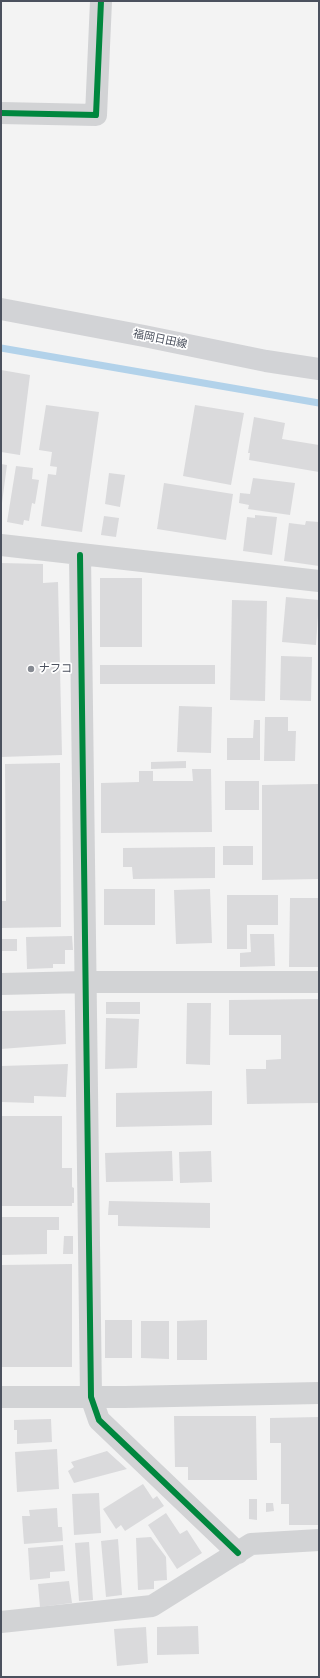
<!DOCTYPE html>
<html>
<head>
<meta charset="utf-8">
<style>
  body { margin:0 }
  #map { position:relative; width:320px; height:1678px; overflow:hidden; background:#f3f3f3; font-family:"Golos Text",sans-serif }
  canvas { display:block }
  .frame { position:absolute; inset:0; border:2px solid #4b515e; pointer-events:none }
</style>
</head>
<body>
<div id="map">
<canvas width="320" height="1678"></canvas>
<div class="frame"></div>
</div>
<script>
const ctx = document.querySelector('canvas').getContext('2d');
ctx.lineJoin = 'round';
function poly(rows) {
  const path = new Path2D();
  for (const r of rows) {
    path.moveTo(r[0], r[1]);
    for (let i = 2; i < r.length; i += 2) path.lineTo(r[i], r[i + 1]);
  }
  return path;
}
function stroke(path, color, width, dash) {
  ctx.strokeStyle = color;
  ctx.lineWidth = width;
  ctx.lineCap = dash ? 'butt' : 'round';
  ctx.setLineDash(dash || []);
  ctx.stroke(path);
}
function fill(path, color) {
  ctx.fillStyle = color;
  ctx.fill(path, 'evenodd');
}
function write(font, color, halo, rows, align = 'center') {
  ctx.font = font + ' "Golos Text","Noto Sans JP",sans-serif';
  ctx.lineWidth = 3.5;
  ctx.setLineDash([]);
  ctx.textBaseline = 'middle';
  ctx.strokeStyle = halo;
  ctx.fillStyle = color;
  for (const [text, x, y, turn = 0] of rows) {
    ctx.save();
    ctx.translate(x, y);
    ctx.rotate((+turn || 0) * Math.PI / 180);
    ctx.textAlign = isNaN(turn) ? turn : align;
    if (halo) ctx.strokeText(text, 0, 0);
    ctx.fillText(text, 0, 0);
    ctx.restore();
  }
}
stroke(poly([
  [1,348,319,403]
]), '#b2d2ea', 7);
fill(poly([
  [1,370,30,375,20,455,1,452],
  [46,405,99,412,82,532,41,526,48,474,56,475,57,467,50,466,52,452,39,450],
  [195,405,244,413,231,485,183,476],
  [254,417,285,423,282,439,319,445,319,472,249,460,250,453,248,453],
  [1,464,7,465,2,503,1,503],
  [16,466,33,468,32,479,39,480,35,504,32,503,29,521,24,520,23,525,7,522],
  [109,473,125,475,120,507,105,504],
  [253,478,295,483,290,515,248,509,249,505,239,503,240,493,250,494],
  [164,483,233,494,226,540,157,529],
  [255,515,277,517,272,555,243,551,247,517,255,518],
  [104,516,119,518,116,537,101,535],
  [306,521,319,522,319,566,284,561,289,523,305,525],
  [1,563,43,564,43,583,58,582,62,755,1,757],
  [100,578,142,578,142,647,100,647],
  [286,597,319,600,316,645,282,642],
  [232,600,267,601,265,701,230,700],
  [281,656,312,657,311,701,280,700],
  [100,665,215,665,215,684,100,684],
  [179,706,212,707,211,753,177,752],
  [265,717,288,717,288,731,296,731,295,761,264,761],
  [254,720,260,720,260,760,227,760,227,738,253,738],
  [186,761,186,768,151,769,151,762],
  [60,763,61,927,1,928,1,901,6,901,5,764],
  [192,769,211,769,212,832,101,833,101,783,139,782,139,771,153,771,153,781,193,781],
  [225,781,259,781,259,810,225,810],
  [318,784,318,879,262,880,262,785],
  [223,846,253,846,253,865,223,865],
  [215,847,215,878,133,879,132,867,123,867,123,848],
  [104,889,155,889,155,925,104,925],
  [210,889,212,943,176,944,174,890],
  [227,895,278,895,278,925,247,925,247,949,227,949],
  [290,898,319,898,319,967,289,967],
  [250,934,274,934,275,966,240,967,240,953,251,952],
  [72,936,73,950,65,950,65,964,53,964,53,968,27,969,26,937],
  [1,939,17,939,17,951,1,951],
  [319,999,319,1103,247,1104,246,1069,266,1069,266,1060,281,1059,281,1035,229,1035,229,1000],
  [106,1002,140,1002,140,1014,106,1014],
  [187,1003,211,1003,210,1065,186,1064],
  [65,1010,66,1044,1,1049,1,1011],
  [106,1018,139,1019,137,1068,105,1069],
  [68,1064,66,1097,34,1096,34,1103,1,1102,1,1066],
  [212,1091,212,1125,116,1127,116,1093],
  [1,1116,62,1116,62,1168,72,1168,72,1187,74,1188,74,1203,72,1203,72,1206,1,1206],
  [172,1151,173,1181,106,1182,105,1153],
  [211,1151,212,1182,180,1183,179,1152],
  [109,1201,210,1203,210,1228,118,1226,118,1215,108,1215],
  [1,1217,59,1217,59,1230,47,1230,47,1254,1,1255],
  [64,1236,73,1236,73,1254,63,1254],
  [72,1264,72,1367,1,1367,1,1265],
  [105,1320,132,1320,132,1358,105,1358],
  [207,1320,207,1360,177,1360,177,1321],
  [141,1321,169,1321,169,1359,141,1358],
  [174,1416,256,1416,257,1480,188,1480,188,1467,175,1467],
  [319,1417,319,1525,289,1525,289,1504,281,1504,281,1443,270,1443,270,1418],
  [51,1419,52,1442,17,1444,17,1430,14,1430,14,1420],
  [57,1449,59,1489,17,1492,15,1452],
  [107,1451,127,1469,74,1483,68,1471,74,1467,71,1462],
  [143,1484,153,1499,157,1496,164,1506,125,1531,121,1525,116,1529,103,1509],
  [99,1493,101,1533,74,1535,72,1494],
  [249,1499,257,1499,257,1520,249,1519],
  [266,1503,273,1503,274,1511,266,1512],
  [57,1508,58,1527,62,1527,63,1541,24,1544,22,1516,30,1516,29,1510],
  [166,1513,180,1534,187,1530,202,1553,177,1569,148,1525],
  [151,1537,166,1557,167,1580,154,1581,154,1589,138,1590,136,1538],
  [118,1539,122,1595,106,1597,101,1541],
  [89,1542,93,1600,79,1601,75,1543],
  [63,1545,65,1571,50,1572,50,1578,30,1580,28,1548],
  [69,1581,72,1603,40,1607,38,1584],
  [198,1626,199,1654,157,1655,157,1627],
  [146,1627,148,1663,117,1666,114,1629]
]), '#dadadc');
stroke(poly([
  [1,113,96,115,101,1],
  [1,545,319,581],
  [80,555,91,1397,99,1420,238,1553],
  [1,984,85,982,319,982],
  [1,1397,125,1397,319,1393],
  [1,1622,152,1606,251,1544,319,1540]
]), '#d2d3d5', 22);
stroke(poly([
  [1,309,144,336,266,361,319,369]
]), '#d2d3d6', 22);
stroke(poly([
  [1,113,96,115,101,1],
  [80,555,91,1397,99,1420,238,1553]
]), '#00873e', 6);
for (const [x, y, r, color] of [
  [31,669,4,"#868a92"]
]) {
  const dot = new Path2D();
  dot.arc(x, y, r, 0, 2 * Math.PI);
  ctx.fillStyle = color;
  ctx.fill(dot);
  stroke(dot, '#fff', 1.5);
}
write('11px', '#4b515e', '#fff', [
  ["福岡日田線",160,339,12]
]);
write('11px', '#4b515e', '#fff', [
  ["ナフコ",39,669]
], 'left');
</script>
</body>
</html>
